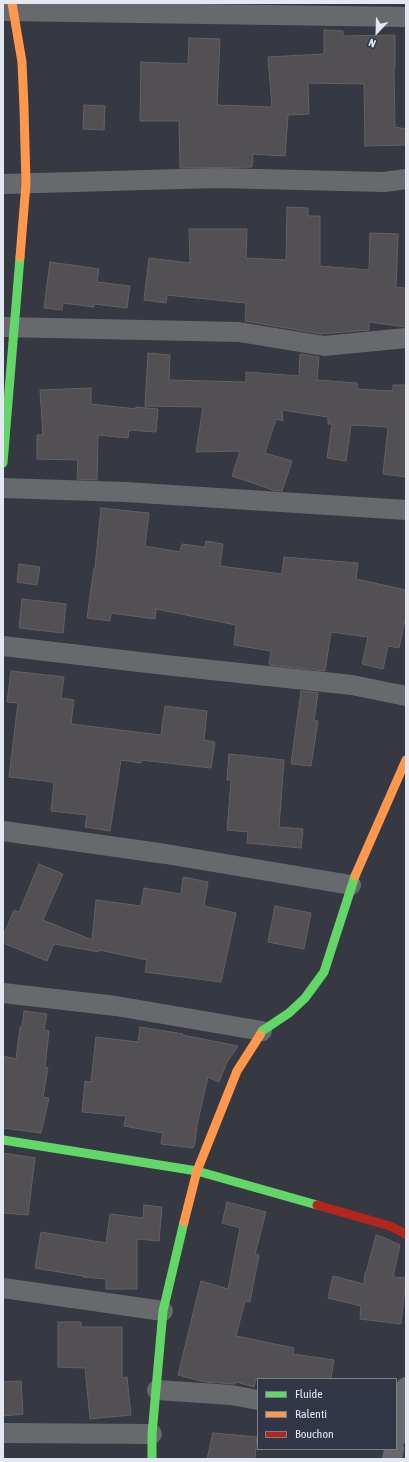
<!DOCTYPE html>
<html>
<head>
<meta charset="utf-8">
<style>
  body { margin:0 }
  #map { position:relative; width:409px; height:1462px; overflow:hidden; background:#363942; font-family:"Asap Condensed",sans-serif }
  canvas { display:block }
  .frame { position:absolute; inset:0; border:4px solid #e4e8f2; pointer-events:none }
  .legend { position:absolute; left:257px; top:1378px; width:140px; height:72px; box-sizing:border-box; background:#313747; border:1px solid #797e8b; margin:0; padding:5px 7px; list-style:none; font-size:12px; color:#e4e8f2 }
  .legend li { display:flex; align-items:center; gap:8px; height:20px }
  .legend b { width:20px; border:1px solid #797e8b }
  .north { position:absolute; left:357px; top:12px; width:40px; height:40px; -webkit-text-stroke:3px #313747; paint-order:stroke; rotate:203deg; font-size:11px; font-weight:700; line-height:16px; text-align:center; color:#e4e8f2 }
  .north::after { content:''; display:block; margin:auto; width:14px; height:18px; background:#e4e8f2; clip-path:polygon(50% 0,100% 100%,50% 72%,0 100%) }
</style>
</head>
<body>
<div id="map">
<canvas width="409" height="1462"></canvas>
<div class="frame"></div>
<ul class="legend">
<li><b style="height:5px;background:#63d668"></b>Fluide</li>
<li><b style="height:5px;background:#ff974d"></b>Ralenti</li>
<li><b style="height:5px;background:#b3261e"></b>Bouchon</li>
</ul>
<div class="north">N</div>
</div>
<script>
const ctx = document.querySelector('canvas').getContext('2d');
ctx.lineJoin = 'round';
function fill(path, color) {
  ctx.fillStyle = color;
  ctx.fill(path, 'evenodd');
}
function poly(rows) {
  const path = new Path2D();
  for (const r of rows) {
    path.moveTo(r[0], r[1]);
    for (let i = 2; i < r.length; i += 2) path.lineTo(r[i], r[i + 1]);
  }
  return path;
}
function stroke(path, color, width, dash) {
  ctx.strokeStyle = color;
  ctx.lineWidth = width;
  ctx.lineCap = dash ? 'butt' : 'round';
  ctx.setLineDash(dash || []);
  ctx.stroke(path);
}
const building = poly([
  [324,30,343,31,343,36,395,35,395,69,394,69,395,127,406,129,406,145,365,146,364,84,308,83,309,114,288,115,285,156,253,154,252,167,180,168,179,121,140,121,141,62,188,64,189,38,220,39,217,105,272,107,268,57,324,54,324,30],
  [84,105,105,106,104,130,83,129,84,105],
  [287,207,308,208,308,216,320,216,320,266,369,270,370,233,398,234,396,287,406,288,406,327,369,322,369,330,321,334,245,321,246,303,167,295,166,303,144,300,149,258,190,263,189,229,247,229,246,258,286,260,287,207],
  [50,262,99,269,97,282,130,286,127,308,94,304,94,307,63,303,62,310,44,308,50,262],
  [148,353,170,355,169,380,246,382,246,372,299,376,300,354,319,357,317,380,357,383,357,389,393,391,393,385,406,385,406,477,383,474,388,427,351,425,346,461,327,458,332,424,328,424,328,417,282,410,283,421,276,419,265,453,292,461,282,491,273,490,232,476,240,451,196,452,203,407,145,406,148,353],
  [91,388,91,404,136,409,136,407,158,409,156,432,129,430,128,438,98,435,97,480,77,479,78,460,37,459,37,435,43,435,40,390,91,388],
  [101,508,149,513,145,546,180,552,182,544,205,547,206,541,223,544,220,566,282,574,284,557,358,563,356,579,406,590,406,615,399,648,388,646,383,669,362,664,368,637,331,632,325,671,269,665,271,651,234,645,236,625,156,609,155,619,111,613,110,621,87,618,94,568,95,568,101,508],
  [19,564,40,567,37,585,17,582,19,564],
  [22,599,66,604,63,633,19,628,22,599],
  [11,671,64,677,61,698,74,700,71,724,161,735,165,706,207,711,204,740,215,742,211,768,141,760,141,763,121,760,110,831,85,827,87,815,51,811,54,782,9,777,18,703,7,702,11,671],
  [301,691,318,693,314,721,318,721,311,766,291,764,301,691],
  [229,754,284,760,279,827,303,829,301,848,247,843,248,832,227,830,231,780,227,780,229,754],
  [39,864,63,874,43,920,92,940,96,900,141,906,144,888,181,894,183,877,208,882,204,906,236,913,221,982,145,972,147,960,99,950,99,952,54,944,47,961,3,943,3,936,14,910,19,912,39,864],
  [275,906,311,913,304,949,268,942,275,906],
  [24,1011,47,1014,44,1030,49,1031,45,1067,48,1068,43,1097,49,1098,41,1133,3,1128,3,1056,16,1059,20,1027,22,1027,24,1011],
  [140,1027,183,1034,182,1035,238,1046,226,1064,219,1082,208,1077,197,1125,195,1142,193,1148,161,1144,163,1133,124,1126,126,1116,82,1112,85,1081,91,1082,96,1037,138,1042,140,1027],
  [3,1153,35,1158,28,1215,3,1213,3,1153],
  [227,1202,266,1212,255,1254,259,1255,250,1302,245,1301,236,1336,294,1348,293,1354,334,1360,331,1379,256,1379,254,1387,236,1382,235,1384,205,1382,178,1375,201,1281,228,1289,240,1228,222,1223,227,1202],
  [144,1205,162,1207,159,1241,137,1239,137,1289,106,1289,106,1279,83,1277,83,1276,35,1268,41,1232,106,1243,110,1214,143,1218,144,1205],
  [376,1235,385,1238,400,1245,393,1277,406,1278,401,1324,360,1319,361,1306,328,1298,333,1276,364,1284,365,1273,366,1273,376,1235],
  [58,1322,81,1322,81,1327,122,1327,122,1378,127,1377,131,1415,90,1419,85,1368,58,1367,58,1322],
  [21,1381,23,1414,3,1416,3,1382,21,1381],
  [213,1433,257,1437,255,1459,207,1459,213,1433]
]);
fill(building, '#525052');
stroke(building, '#646164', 1);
stroke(poly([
  [3,11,406,17],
  [3,184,216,178,384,182,406,179],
  [3,327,239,332,324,346,406,338],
  [3,488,125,492,406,510],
  [3,646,165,665,352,685,406,696],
  [3,831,166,854,351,885],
  [3,993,116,1006,262,1031],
  [3,1288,163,1311],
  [157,1390,231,1395,258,1400],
  [3,1433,152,1434],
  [396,1438,406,1387],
  [392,1459,394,1449]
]), '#68696c', 20);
stroke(poly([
  [3,463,20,257],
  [260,1035,262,1031,289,1013,305,998,324,972,355,876],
  [3,1140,197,1171,317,1205],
  [152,1459,152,1434,163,1311,184,1222]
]), '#63d668', 9);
stroke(poly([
  [12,3,22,62,24,108,26,184,20,257],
  [355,876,406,760],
  [184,1222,197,1171,237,1071,260,1035]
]), '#ff974d', 9);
stroke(poly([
  [317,1205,390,1226,406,1234]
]), '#b3261e', 9);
</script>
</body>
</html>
